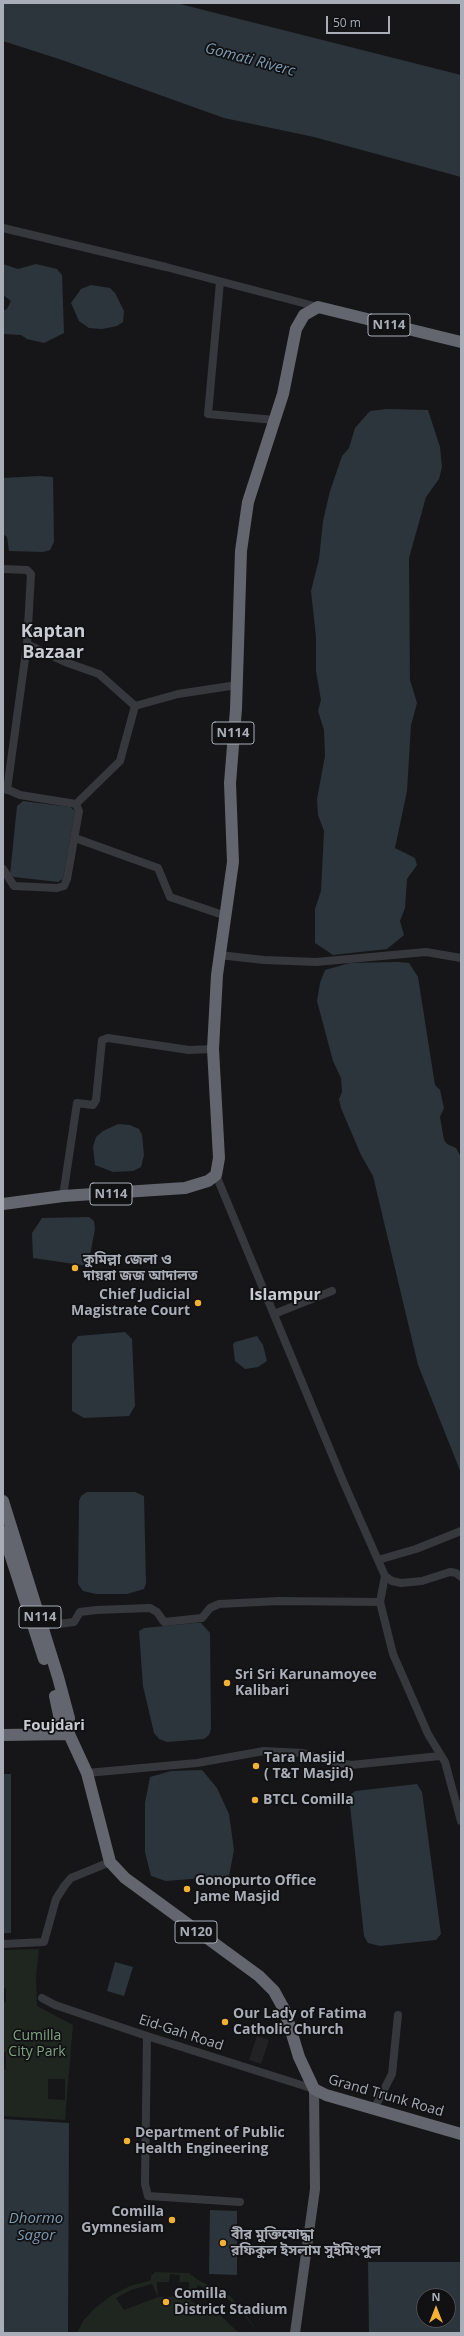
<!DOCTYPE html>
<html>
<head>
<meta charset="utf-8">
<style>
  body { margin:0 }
  #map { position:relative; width:464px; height:2336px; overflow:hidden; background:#161618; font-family:"Open Sans",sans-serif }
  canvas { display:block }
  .frame { position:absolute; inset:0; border:4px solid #a8adb8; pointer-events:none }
  .north { position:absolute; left:416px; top:2288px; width:40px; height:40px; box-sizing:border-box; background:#111113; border:1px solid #4d4f55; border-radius:50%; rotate:0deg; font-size:11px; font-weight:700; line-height:16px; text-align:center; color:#a8adb8 }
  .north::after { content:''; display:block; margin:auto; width:14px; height:18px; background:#f2b134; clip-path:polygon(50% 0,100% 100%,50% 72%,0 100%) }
  .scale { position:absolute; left:326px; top:16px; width:64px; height:18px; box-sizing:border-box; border:2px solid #a8adb8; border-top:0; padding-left:5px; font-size:12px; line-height:14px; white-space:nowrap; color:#a8adb8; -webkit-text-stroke:3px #111113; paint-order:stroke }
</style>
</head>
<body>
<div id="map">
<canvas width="464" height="2336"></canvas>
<div class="frame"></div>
<div class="north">N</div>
<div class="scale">50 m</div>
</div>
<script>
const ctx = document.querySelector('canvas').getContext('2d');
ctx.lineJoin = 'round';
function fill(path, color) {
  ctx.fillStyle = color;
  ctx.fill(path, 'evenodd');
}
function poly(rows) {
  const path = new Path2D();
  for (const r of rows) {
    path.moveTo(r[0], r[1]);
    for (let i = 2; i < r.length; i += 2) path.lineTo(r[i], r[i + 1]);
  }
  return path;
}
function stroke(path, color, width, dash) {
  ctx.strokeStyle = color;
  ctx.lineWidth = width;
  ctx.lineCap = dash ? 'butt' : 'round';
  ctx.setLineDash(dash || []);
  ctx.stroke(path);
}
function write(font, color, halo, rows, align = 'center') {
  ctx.font = font + ' "Open Sans","Noto Sans Bengali",sans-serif';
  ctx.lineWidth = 3.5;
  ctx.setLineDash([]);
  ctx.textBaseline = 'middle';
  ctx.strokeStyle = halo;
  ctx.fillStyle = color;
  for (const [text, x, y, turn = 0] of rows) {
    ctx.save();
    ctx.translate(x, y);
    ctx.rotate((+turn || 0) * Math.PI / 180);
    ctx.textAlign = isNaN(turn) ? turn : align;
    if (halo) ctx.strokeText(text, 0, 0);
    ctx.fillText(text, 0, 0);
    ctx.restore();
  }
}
fill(poly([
  [257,2036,269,2040,261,2064,249,2060]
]), '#222225');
fill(poly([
  [39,1949,36,1976,37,2006,73,2025,65,2120,3,2116,3,2070,6,2070,6,2052,3,2052,3,2003,6,2002,6,1988,3,1988,3,1950],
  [48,2079,65,2079,65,2100,48,2099],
  [155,2272,189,2273,198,2280,230,2296,242,2309,258,2333,242,2312,228,2299,198,2285,190,2301,220,2315,239,2333,77,2333,83,2321,95,2308,112,2295,130,2286,151,2280,151,2276],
  [170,2274,180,2275,179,2282,189,2282,189,2296,158,2297,157,2282,169,2282],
  [152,2284,158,2297,124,2310,116,2298,131,2290]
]), '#1e261f');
fill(poly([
  [3,3,176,3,461,75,461,177,314,137,224,118,62,60,3,41],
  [3,264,18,269,36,264,57,269,62,275,64,333,44,343,27,339,21,335,3,334,3,311,7,309,11,301,3,295],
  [91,285,110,288,115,293,124,311,123,322,117,326,102,329,89,328,79,321,71,303,81,289],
  [386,409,428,410,440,447,442,467,439,479,426,497,409,558,410,680,417,703,411,725,407,791,395,848,415,858,417,865,407,879,405,908,400,921,404,935,387,949,333,955,315,943,315,909,321,891,324,831,318,815,317,799,325,756,324,730,318,711,321,700,316,671,316,637,311,591,319,559,323,521,330,491,342,456,349,448,355,428,370,411],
  [39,476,53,477,54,542,50,550,43,552,9,551,7,537,3,534,3,478],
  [23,801,70,807,75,811,63,879,58,882,14,877,10,875,17,806],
  [398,962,409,963,418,977,435,1085,440,1090,444,1108,440,1117,444,1140,447,1144,456,1148,461,1157,461,1473,418,1365,373,1176,361,1155,341,1108,339,1099,342,1092,341,1078,333,1061,317,1001,320,983,325,970,350,963],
  [118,1124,130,1125,139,1129,142,1135,144,1155,141,1167,133,1171,113,1172,95,1165,93,1147,96,1137,103,1131],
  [89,1217,94,1221,95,1229,88,1266,33,1258,32,1233,42,1218],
  [125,1332,132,1339,135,1406,129,1416,84,1418,72,1411,72,1344,78,1336],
  [257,1336,263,1345,267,1361,258,1367,245,1369,235,1361,233,1344,235,1342],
  [87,1492,135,1492,144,1496,146,1583,144,1589,127,1594,96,1594,83,1591,78,1584,79,1501,81,1496],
  [195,1623,201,1623,210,1633,211,1729,209,1735,204,1739,167,1742,159,1739,154,1733,143,1686,139,1631,144,1628],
  [171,1771,202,1770,217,1788,229,1814,234,1850,229,1876,166,1881,151,1876,145,1852,145,1803,150,1777],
  [3,1774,11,1774,11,1933,3,1933],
  [417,1784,422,1792,441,1934,436,1940,380,1946,368,1943,364,1936,349,1796,355,1791],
  [115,1962,133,1967,124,1996,107,1991],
  [3,2119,69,2123,68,2333,3,2333],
  [210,2210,237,2211,237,2275,209,2274],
  [368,2262,461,2262,461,2333,369,2333],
  [424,2296,448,2296,448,2320,424,2320]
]), '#2c353c');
stroke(poly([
  [3,228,166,267,318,307],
  [220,282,208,414,275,420],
  [3,569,27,570,31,574,27,644,65,662,99,674,135,706,178,694,237,685],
  [4,788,20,795,76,804],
  [7,790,27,644],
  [76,804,120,761,135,706],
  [75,838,158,868,170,897,226,916],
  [3,869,14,886,57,888,64,886,67,879,79,811,76,804],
  [219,955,264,960,316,962,426,952,461,958],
  [216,1175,343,1481,385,1576,392,1581,401,1583,422,1581,450,1572,456,1573,461,1577],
  [63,1196,77,1103,93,1105,96,1100,102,1040,108,1038,189,1050,213,1049],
  [274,1314,332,1291],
  [378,1560,416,1549,461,1531],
  [385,1576,380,1602,393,1654,428,1734,445,1762,461,1821],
  [43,1626,74,1622,80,1612,96,1610,150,1608,157,1612,164,1622,202,1618,210,1608,219,1604,279,1601,380,1602],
  [87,1773,197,1763,264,1751,303,1753,329,1761,351,1765,440,1756],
  [3,1944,44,1942,56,1899,65,1885,71,1878,110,1862],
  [42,1998,55,2005,147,2036,314,2089],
  [147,2036,145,2184,148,2196,240,2202],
  [374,2109,392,2074,398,2015]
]), '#37383d', 8);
stroke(poly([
  [295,2333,315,2189,314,2089]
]), '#53555c', 10);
stroke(poly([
  [3,1204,63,1196,185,1188,208,1181,216,1175,219,1158,213,1049,217,975,233,862,230,783,236,709,241,551,248,502,283,394,296,329,304,315,318,307,461,342],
  [3,1501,58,1677,69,1718,69,1734],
  [3,1532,44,1659],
  [55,1696,60,1720,69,1734],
  [3,1735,69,1734,87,1773,110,1862,125,1878,259,1976,274,1991,285,2011,299,2057,314,2089,326,2095,461,2134]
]), '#63666e', 12);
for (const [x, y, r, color] of [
  [75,1268,4,"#f2b134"],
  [198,1303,4,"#f2b134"],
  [227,1683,4,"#f2b134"],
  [256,1766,4,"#f2b134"],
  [255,1800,4,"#f2b134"],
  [187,1889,4,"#f2b134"],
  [225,2022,4,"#f2b134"],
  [127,2141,4,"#f2b134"],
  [172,2220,4,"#f2b134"],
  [223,2243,4,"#f2b134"],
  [166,2302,4,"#f2b134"]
]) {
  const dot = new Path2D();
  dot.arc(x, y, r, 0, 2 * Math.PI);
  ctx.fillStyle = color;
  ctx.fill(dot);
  stroke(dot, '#111113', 1.5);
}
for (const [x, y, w] of [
  [389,325,42],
  [233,733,42],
  [111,1194,42],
  [40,1617,42],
  [196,1932,42]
]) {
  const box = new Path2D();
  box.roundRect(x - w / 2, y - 11, w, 22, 3);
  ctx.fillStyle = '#111113';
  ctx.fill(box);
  stroke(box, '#a8adb8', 1);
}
write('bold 13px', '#a8adb8', null, [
  ["N114",389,325],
  ["N114",233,733],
  ["N114",111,1194],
  ["N114",40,1617],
  ["N120",196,1932]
]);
write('bold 14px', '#a8adb8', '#111113', [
  ["কুমিল্লা জেলা ও",83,1260],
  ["দায়রা জজ আদালত",83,1276],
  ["Chief Judicial",190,1295,"right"],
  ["Magistrate Court",190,1311,"right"],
  ["Sri Sri Karunamoyee",235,1675],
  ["Kalibari",235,1691],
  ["Tara Masjid",264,1758],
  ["( T&T Masjid)",264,1774],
  ["BTCL Comilla",263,1800],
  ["Gonopurto Office",195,1881],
  ["Jame Masjid",195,1897],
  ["Our Lady of Fatima",233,2014],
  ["Catholic Church",233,2030],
  ["Department of Public",135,2133],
  ["Health Engineering",135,2149],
  ["Comilla",164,2212,"right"],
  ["Gymnesiam",164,2228,"right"],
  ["বীর মুক্তিযোদ্ধা",231,2235],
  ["রফিকুল ইসলাম সুইমিংপুল",231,2251],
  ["Comilla",174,2294],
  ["District Stadium",174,2310]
], 'left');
write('14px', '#a8adb8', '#111113', [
  ["Eid-Gah Road",181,2033,18],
  ["Grand Trunk Road",386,2096,16]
]);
write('14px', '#7fa381', '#111113', [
  ["Cumilla",37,2036],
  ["City Park",37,2052]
]);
write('italic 15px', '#7f9bb3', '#111113', [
  ["Gomati Riverc",250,60,15],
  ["Dhormo",36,2219],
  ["Sagor",36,2236]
]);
write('bold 15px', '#c9ccd4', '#111113', [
  ["Foujdari",54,1726]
]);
write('bold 16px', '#c9ccd4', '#111113', [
  ["Islampur",285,1295]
]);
write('bold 18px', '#c9ccd4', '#111113', [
  ["Kaptan",53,632],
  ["Bazaar",53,653]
]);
</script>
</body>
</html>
